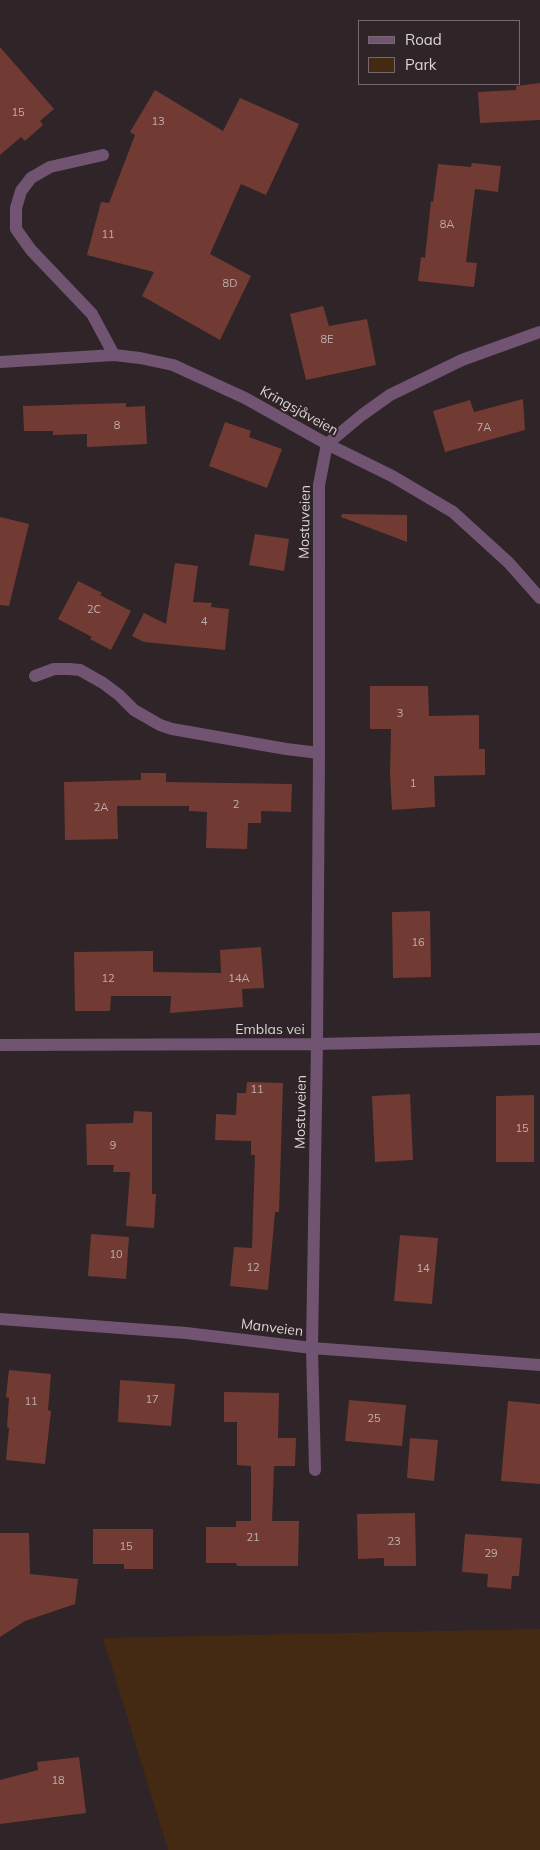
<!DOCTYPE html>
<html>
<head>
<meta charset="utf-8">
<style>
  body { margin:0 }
  #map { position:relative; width:540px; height:1850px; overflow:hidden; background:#2f2427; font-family:Mulish,sans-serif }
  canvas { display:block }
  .legend { position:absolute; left:358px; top:20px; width:162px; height:65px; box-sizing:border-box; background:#2f2427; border:1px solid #746a6d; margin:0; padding:6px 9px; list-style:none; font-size:15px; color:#dcd4d6 }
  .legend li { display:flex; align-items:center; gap:10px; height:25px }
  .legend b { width:25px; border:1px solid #746a6d }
</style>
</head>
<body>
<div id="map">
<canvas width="540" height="1850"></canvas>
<ul class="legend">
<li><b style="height:6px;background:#715372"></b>Road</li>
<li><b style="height:14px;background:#452a13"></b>Park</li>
</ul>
</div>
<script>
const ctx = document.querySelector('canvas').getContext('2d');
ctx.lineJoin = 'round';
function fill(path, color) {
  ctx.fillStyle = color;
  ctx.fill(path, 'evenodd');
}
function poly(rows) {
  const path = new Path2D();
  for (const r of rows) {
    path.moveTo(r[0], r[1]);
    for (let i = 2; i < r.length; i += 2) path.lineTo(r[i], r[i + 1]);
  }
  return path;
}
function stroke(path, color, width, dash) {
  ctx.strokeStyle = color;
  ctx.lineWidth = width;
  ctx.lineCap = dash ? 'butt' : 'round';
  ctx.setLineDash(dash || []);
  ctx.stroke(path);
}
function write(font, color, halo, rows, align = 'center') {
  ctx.font = font + ' Mulish,sans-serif';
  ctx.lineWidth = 4;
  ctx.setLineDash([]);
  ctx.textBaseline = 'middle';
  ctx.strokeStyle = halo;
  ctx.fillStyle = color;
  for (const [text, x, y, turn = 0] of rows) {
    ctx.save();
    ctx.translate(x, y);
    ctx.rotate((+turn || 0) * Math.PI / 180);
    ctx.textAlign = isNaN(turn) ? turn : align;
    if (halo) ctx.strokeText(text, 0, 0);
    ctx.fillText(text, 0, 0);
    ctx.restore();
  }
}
fill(poly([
  [540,1629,540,1850,168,1850,103,1638]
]), '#452a13');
fill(poly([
  [0,47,54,109,40,121,43,125,25,141,21,137,0,155],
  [540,83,540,120,480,123,478,92,516,90,516,86],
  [155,90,223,131,240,98,299,124,266,195,241,184,210,254,251,276,220,340,142,296,154,272,87,255,101,202,109,203,135,135,130,132],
  [472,163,501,166,498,192,475,189,466,262,477,263,474,287,418,281,421,257,425,258,431,201,433,202,438,164,471,167],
  [323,306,329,326,367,319,376,365,306,380,290,314],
  [523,399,525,430,445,452,433,411,470,400,474,412],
  [126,403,126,407,145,406,147,444,87,447,87,434,53,435,53,431,24,431,23,406],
  [225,422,251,431,249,437,282,449,267,488,209,466],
  [342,514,407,515,407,542,341,517],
  [0,517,29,524,9,606,0,605],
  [255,534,289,539,284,571,249,565],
  [175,563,198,566,193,602,212,603,211,607,229,609,225,650,144,642,132,636,144,613,166,624],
  [78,581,102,593,100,595,131,611,111,650,90,639,92,637,58,619],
  [370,686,428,686,429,716,479,715,479,749,485,749,485,775,434,776,435,807,392,810,390,773,391,729,370,729],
  [141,773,166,773,166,782,292,784,291,812,261,811,261,823,248,823,247,849,206,848,207,812,189,811,189,806,117,806,118,839,65,840,64,782,141,780],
  [430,911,431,977,393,978,392,912],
  [261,947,264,988,242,989,243,1007,170,1013,171,996,111,996,110,1011,75,1011,74,952,153,951,153,972,221,973,220,950],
  [247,1082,283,1083,279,1212,275,1212,268,1290,230,1286,234,1247,252,1248,255,1155,251,1155,251,1141,215,1140,216,1114,236,1115,237,1093,246,1093],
  [410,1094,413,1160,375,1162,372,1096],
  [534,1095,534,1162,496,1162,496,1096],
  [134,1111,152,1112,152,1194,156,1194,154,1228,126,1226,130,1172,113,1172,114,1165,87,1165,86,1124,133,1123],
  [91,1234,129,1237,126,1279,88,1276],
  [400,1235,438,1238,432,1304,394,1301],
  [9,1370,51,1374,48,1410,51,1411,45,1464,6,1460,9,1428,7,1427,9,1398,6,1397],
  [120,1380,175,1384,171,1426,118,1422],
  [224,1392,279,1393,278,1438,296,1438,295,1466,274,1466,272,1521,299,1521,298,1566,237,1566,236,1563,206,1563,206,1527,236,1527,236,1521,251,1521,251,1466,237,1465,237,1422,224,1422],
  [349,1400,406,1405,402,1446,345,1441],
  [508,1401,540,1404,540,1484,501,1481],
  [410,1438,438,1440,434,1481,407,1478],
  [415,1513,416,1566,384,1566,384,1558,358,1559,357,1514],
  [93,1529,153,1529,153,1569,124,1569,124,1564,93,1564],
  [0,1533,29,1533,30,1574,78,1579,75,1604,25,1621,0,1637],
  [465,1534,522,1538,519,1576,512,1576,511,1589,487,1587,488,1574,462,1572],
  [79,1757,86,1813,0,1824,0,1780,38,1770,37,1762]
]), '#713b34');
stroke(poly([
  [103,155,50,167,31,178,21,191,16,208,16,229,31,250,92,314,114,355],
  [0,362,114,355,140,358,173,365,245,398,327,444,392,476,453,512,509,563,540,598],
  [35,676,54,669,69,669,80,670,103,683,119,695,134,710,160,725,172,729,286,749,319,753],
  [0,1045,317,1044,540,1039],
  [0,1319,186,1333,312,1348,540,1365],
  [315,1470,312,1348,317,1044,319,753,319,485,327,444,362,415,390,395,462,360,540,332]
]), '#715372', 12);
write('11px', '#c1aeae', null, [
  ["15",18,113],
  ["13",158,122],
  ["8A",447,225],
  ["11",108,235],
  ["8D",230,284],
  ["8E",327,340],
  ["8",117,426],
  ["7A",484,428],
  ["2C",94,610],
  ["4",204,622],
  ["3",400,714],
  ["1",413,784],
  ["2",236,805],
  ["2A",101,808],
  ["16",418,943],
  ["12",108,979],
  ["14A",239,979],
  ["11",257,1090],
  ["15",522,1129],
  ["9",113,1146],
  ["10",116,1255],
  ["12",253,1268],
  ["14",423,1269],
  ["17",152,1400],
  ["11",31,1402],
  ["25",374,1419],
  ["21",253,1538],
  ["23",394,1542],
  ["15",126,1547],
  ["29",491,1554],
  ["18",58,1781]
]);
write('14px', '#dcd4d6', '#2f2427', [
  ["Kringsjåveien",299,411,29],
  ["Mostuveien",305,522,-89],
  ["Emblas vei",270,1030],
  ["Mostuveien",301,1112,-89],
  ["Manveien",272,1328,7]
]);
</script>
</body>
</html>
